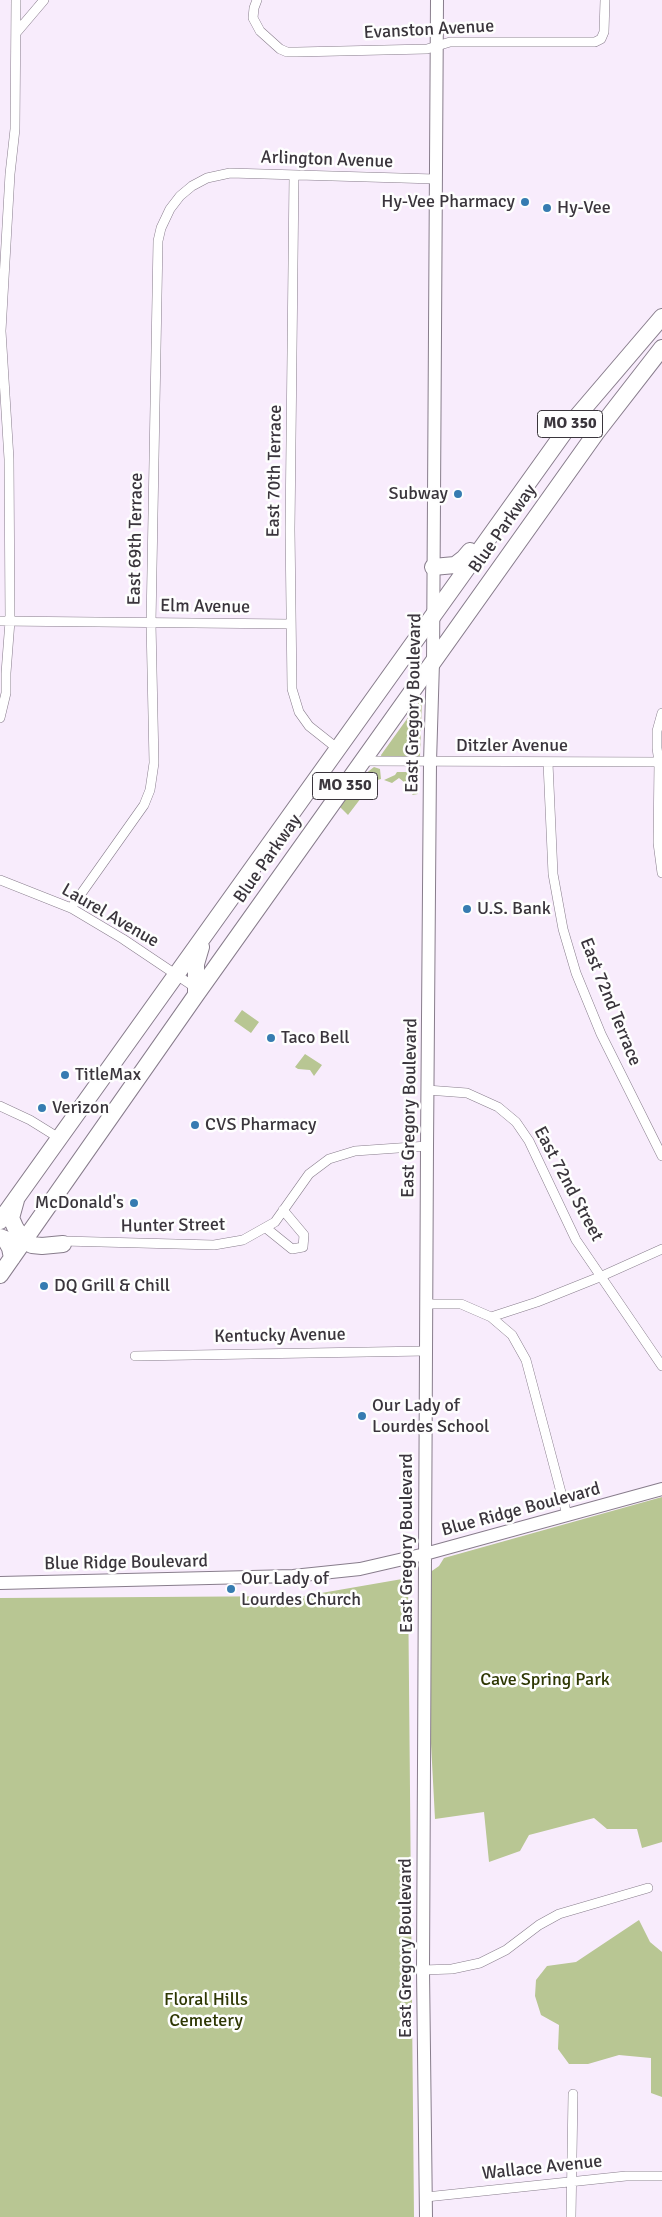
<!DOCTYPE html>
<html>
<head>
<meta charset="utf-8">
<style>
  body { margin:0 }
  canvas { display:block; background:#f8ecfc }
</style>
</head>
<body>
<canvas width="662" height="2217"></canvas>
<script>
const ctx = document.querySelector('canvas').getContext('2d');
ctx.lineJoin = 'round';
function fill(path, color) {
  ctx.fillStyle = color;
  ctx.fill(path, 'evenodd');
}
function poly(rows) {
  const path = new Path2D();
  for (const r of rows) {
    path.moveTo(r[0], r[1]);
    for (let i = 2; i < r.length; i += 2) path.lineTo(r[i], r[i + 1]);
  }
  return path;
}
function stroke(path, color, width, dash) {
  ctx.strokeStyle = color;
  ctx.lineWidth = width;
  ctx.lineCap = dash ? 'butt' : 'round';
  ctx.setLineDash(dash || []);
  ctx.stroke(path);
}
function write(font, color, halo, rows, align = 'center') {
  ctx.font = font + ' Signika,sans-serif';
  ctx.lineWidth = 5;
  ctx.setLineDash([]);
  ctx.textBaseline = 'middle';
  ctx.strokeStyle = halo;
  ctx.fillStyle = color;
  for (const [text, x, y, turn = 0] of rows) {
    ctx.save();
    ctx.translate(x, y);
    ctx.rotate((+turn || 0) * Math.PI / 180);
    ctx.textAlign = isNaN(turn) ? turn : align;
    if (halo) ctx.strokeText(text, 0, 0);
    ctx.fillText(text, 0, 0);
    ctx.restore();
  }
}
fill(poly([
  [422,698,420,756,415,759,382,759,381,755],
  [374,767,380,769,381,779,374,781,348,815,340,807,360,778],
  [397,772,416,772,418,794,412,795,415,791,399,778,392,783,384,780,395,775],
  [242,1010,259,1022,251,1033,234,1021],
  [305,1054,322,1065,314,1076,310,1070,298,1069,295,1067],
  [662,1497,662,1842,642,1848,637,1829,607,1829,594,1818,529,1835,520,1851,489,1862,484,1812,435,1819,428,1687,429,1573,439,1566,444,1558],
  [408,1578,414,2217,0,2217,0,1598,304,1596],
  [639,1920,650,1942,662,1952,662,2097,651,2093,651,2058,619,2055,588,2064,569,2064,558,2049,559,2025,541,2015,535,1996,536,1980,547,1966,576,1962]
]), '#b8c693');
const street = poly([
  [257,0,254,8,253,18,260,31,280,49,287,52,297,52,427,49,450,42,595,42,601,39,604,32,605,0],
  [16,33,44,0],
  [294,175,290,529,292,689,299,712,309,726,338,749],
  [0,621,291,624],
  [662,713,657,731,657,748,659,762,658,843,662,873],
  [0,718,6,693,6,673,10,621,9,459,1,331,10,174,15,129,16,0],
  [362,761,662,762],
  [548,763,553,874,563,929,576,973,601,1034,662,1156],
  [0,880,71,908,123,939,196,988],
  [71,908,144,805,150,790,154,763,151,623,158,241,161,228,170,209,180,196,192,186,207,178,230,173,435,179],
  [427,1090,467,1093,498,1107,516,1122,529,1141,576,1240,662,1366],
  [0,1106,30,1120,59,1138],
  [266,1228,292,1249,303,1247,304,1235,283,1210],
  [63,1241,214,1245,243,1240,275,1222,309,1174,329,1159,355,1151,427,1146],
  [426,1304,461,1304,491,1317,537,1302,602,1276,662,1249],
  [491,1317,512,1335,526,1360,567,1515],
  [135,1356,426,1351],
  [423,1970,452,1969,480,1963,506,1950,539,1925,559,1914,648,1888],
  [426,2197,626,2176,662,2176],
  [571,2217,573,2094]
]);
const secondary = poly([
  [0,1583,293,1576,360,1569,425,1554,662,1489],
  [426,2217,423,1970,427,1146,430,762,433,662,437,0]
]);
const highway = poly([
  [433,567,455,565,464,558,470,551],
  [196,995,196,964,201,947],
  [16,1200,11,1218,15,1227,24,1241,32,1245,42,1246,63,1244],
  [0,1221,568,427,662,317],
  [0,1237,5,1239,10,1248,12,1258],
  [0,1275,196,995,596,433,662,348]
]);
stroke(street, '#887d8c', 10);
stroke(secondary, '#887d8c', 14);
stroke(highway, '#887d8c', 18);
stroke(street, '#fff', 9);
stroke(secondary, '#fff', 12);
stroke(highway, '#fff', 16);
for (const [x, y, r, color] of [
  [525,202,5,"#367cb1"],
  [547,208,5,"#367cb1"],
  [458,494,5,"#367cb1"],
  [467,909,5,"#367cb1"],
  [271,1038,5,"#367cb1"],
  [65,1075,5,"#367cb1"],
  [42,1108,5,"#367cb1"],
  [195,1125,5,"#367cb1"],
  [134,1203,5,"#367cb1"],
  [44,1286,5,"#367cb1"],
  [362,1416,5,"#367cb1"],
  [231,1589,5,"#367cb1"]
]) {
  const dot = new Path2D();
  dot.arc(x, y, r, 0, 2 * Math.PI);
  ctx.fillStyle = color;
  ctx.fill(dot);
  stroke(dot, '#fefefe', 2);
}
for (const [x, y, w] of [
  [570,424,65],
  [345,786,65]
]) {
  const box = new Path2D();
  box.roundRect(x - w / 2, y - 13.5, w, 27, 4);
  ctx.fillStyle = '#fefefe';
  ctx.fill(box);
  stroke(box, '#3a353c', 1);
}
write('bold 16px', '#3a353c', null, [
  ["MO 350",570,424],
  ["MO 350",345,786]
]);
write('18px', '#3a353c', '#fefefe', [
  ["Evanston Avenue",429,30,-3],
  ["Arlington Avenue",327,160,2],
  ["East 70th Terrace",275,471,-89],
  ["Blue Parkway",503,529,-55],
  ["East 69th Terrace",136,539,-89],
  ["Elm Avenue",205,607,1],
  ["East Gregory Boulevard",414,703,-89],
  ["Ditzler Avenue",512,746],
  ["Blue Parkway",268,859,-55],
  ["Laurel Avenue",110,916,30],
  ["East 72nd Terrace",610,1002,68],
  ["East Gregory Boulevard",410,1108,-89],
  ["East 72nd Street",568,1184,62],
  ["Hunter Street",173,1226,-1],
  ["Kentucky Avenue",280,1336,-1],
  ["Blue Ridge Boulevard",521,1510,-15],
  ["East Gregory Boulevard",407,1543,-90],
  ["Blue Ridge Boulevard",126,1563,-1],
  ["East Gregory Boulevard",406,1948,-90],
  ["Wallace Avenue",542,2168,-6]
]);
write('18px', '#3a353c', '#fefefe', [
  ["Hy-Vee Pharmacy",515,202,"right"],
  ["Hy-Vee",557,208],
  ["Subway",448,494,"right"],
  ["U.S. Bank",477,909],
  ["Taco Bell",281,1038],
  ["TitleMax",75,1075],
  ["Verizon",52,1108],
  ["CVS Pharmacy",205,1125],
  ["McDonald's",124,1203,"right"],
  ["DQ Grill & Chill",54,1286],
  ["Our Lady of",372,1406],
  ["Lourdes School",372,1427],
  ["Our Lady of",241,1579],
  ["Lourdes Church",241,1600]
], 'left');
write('18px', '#2e3703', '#fefefe', [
  ["Cave Spring Park",545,1680],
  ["Floral Hills",206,2000],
  ["Cemetery",206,2021]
]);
</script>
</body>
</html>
